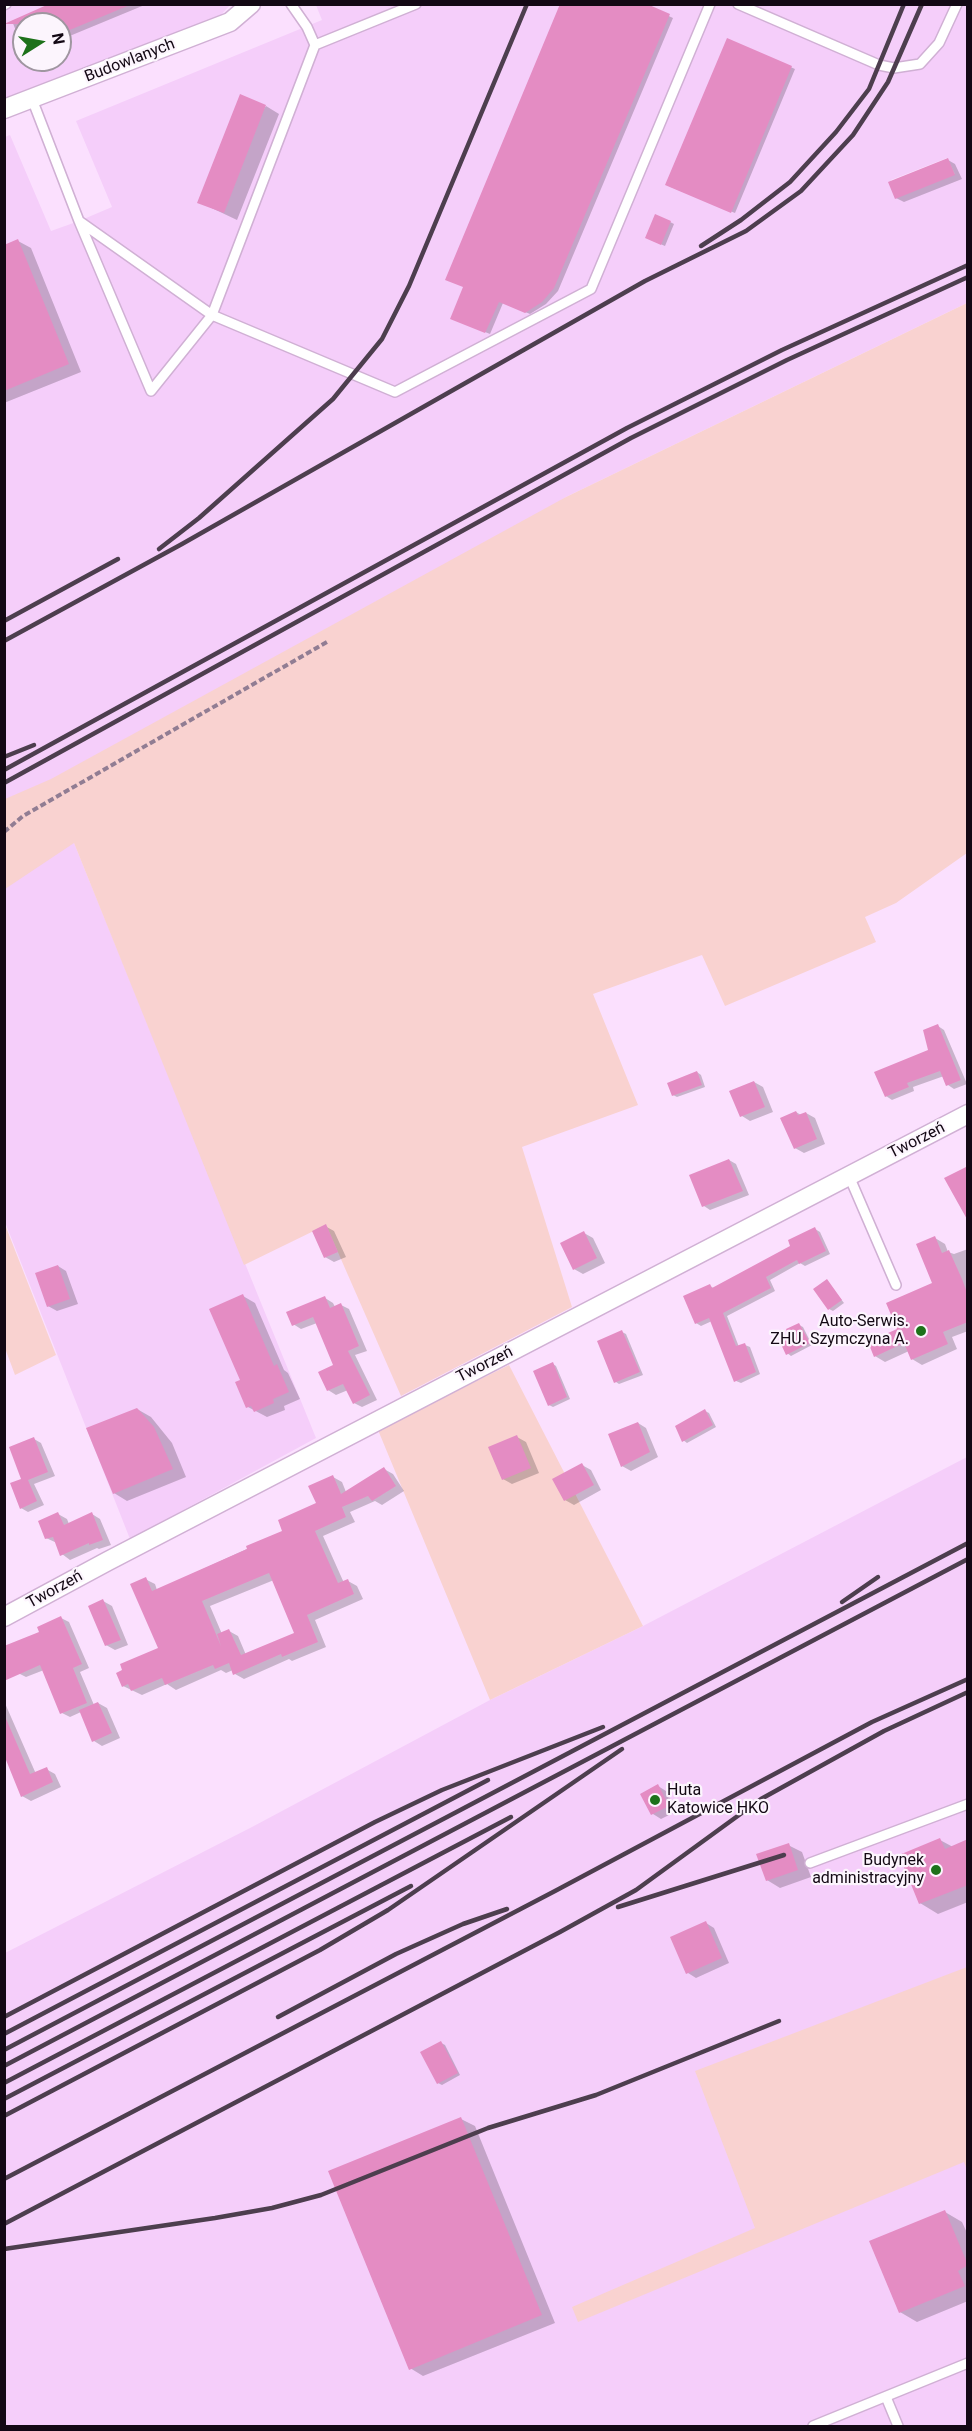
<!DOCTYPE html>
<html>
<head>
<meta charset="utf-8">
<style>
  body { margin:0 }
  #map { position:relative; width:972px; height:2431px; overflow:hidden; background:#fbe0fe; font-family:Roboto,sans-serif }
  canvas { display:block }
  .frame { position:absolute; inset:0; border:6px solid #130814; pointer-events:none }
  .north { position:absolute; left:12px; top:12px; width:60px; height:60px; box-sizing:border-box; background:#fcf5fd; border:2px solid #9f96a0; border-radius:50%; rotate:79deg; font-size:16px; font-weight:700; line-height:24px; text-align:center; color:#130814 }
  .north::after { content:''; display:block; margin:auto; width:21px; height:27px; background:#1d711a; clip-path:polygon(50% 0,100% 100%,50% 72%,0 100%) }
</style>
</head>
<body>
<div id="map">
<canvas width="972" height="2431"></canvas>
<div class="frame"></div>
<div class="north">N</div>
</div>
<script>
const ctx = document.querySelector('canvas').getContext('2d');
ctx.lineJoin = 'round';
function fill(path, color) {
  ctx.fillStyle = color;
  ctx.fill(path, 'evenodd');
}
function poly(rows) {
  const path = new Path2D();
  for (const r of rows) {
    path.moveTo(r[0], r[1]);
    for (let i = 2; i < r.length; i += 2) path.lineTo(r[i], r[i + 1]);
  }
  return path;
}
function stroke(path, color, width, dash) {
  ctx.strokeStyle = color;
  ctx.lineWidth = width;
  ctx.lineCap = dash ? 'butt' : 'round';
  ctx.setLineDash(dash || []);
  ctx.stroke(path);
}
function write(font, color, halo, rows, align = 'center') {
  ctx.font = font + ' Roboto,sans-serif';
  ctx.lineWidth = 4.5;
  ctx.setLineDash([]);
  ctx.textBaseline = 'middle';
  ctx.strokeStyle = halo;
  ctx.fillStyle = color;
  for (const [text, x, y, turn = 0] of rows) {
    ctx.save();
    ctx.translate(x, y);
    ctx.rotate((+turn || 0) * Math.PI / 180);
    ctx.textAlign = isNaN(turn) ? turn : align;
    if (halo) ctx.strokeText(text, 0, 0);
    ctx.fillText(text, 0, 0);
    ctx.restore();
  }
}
fill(poly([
  [5,5,230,5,221,15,5,103],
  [24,24,60,24,60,60,24,60],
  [316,5,967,5,967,303,566,497,74,843,316,1438,130,1539,5,1222,5,137,10,135,51,231,79,221,112,207,76,121,322,20],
  [947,158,955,174,891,181,891,180],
  [967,1457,967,2426,5,2426,5,1953,252,1827,490,1700,643,1626]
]), '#f5cefa');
fill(poly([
  [967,303,967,853,896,903,865,917,876,942,725,1006,702,955,593,994,638,1105,522,1147,572,1307,401,1396,326,1225,244,1265,74,843,5,889,5,799,51,779,566,497],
  [4,1222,56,1355,15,1375,5,1348],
  [509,1365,643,1626,490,1700,378,1430],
  [967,1967,967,2170,964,2162,578,2322,572,2307,755,2228,695,2071]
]), '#f9d2d0');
fill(poly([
  [53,4,147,4,60,40,60,24,24,24,23,48,12,21],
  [643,4,673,18,558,291,546,304,530,314,503,303,490,334,455,320],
  [728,40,795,69,735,213,671,187],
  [266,106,279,114,237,220,199,202],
  [948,160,955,164,962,179,904,202,896,198],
  [670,222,674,224,665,246,651,240],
  [18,241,31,248,81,372,4,403,4,246],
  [938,1026,944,1030,967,1084,954,1089,948,1085,944,1076,913,1087,914,1091,892,1100,886,1096,930,1051],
  [697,1072,701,1075,705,1087,677,1097,673,1095],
  [754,1082,763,1087,773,1112,750,1121,742,1116],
  [796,1112,801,1115,806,1113,815,1118,825,1144,804,1153,795,1148],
  [729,1160,736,1164,749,1195,710,1210,704,1206],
  [325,1226,334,1231,346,1257,334,1262,325,1257],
  [815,1229,820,1232,830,1254,805,1266,800,1263,770,1280,775,1291,727,1316,739,1347,745,1345,750,1347,760,1374,741,1383,736,1381,712,1321,701,1326,696,1323,710,1286,715,1289,792,1246],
  [584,1233,593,1238,605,1263,583,1274,574,1269],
  [935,1238,945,1244,948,1252,954,1254,968,1249,968,1331,952,1337,957,1349,922,1365,912,1359,909,1351,885,1362,875,1356,899,1330,934,1283],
  [58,1266,66,1271,78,1304,57,1311,48,1306],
  [827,1281,844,1303,833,1311,829,1309],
  [243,1296,255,1303,284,1370,288,1373,300,1399,284,1406,285,1410,267,1417,248,1407,242,1381],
  [325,1298,333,1303,335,1307,341,1305,349,1309,367,1351,355,1355,377,1400,362,1407,354,1403,348,1390,336,1395,328,1390,335,1365,317,1323,301,1329,293,1324],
  [799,1325,803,1327,812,1345,791,1356,787,1353,791,1337],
  [622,1332,626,1334,643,1375,619,1384,616,1382],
  [553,1364,556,1366,570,1399,553,1407,549,1405],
  [137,1409,151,1417,172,1443,186,1477,127,1501,114,1493],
  [705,1411,709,1413,716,1427,687,1443,683,1440],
  [638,1423,646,1428,658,1457,631,1471,622,1466],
  [517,1437,526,1442,539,1473,512,1484,503,1479],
  [34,1439,41,1443,55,1476,34,1484,44,1505,28,1512,21,1508,23,1480],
  [582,1465,591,1470,601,1490,574,1505,565,1500],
  [384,1469,393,1474,404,1491,382,1505,375,1501,350,1512,355,1522,323,1536,344,1583,348,1581,357,1586,363,1599,315,1620,326,1647,292,1661,289,1659,244,1679,235,1674,233,1670,226,1673,221,1670,176,1690,167,1684,142,1695,123,1686,160,1649,145,1579,155,1584,157,1590,284,1532,318,1504,333,1477,342,1482,346,1492],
  [274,1580,296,1634,246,1655,238,1636,229,1631,222,1634,210,1606],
  [58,1514,67,1519,69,1524,92,1514,100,1519,111,1545,99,1549,97,1548,70,1560,62,1554,57,1543,46,1538],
  [103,1601,112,1606,128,1645,115,1650,106,1645],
  [61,1618,69,1622,89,1668,80,1672,94,1705,98,1703,107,1708,120,1738,102,1746,94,1741,81,1712,70,1717,62,1713,44,1670,26,1677,18,1673,41,1633],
  [4,1701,36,1774,46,1769,55,1774,61,1787,31,1801,22,1796,4,1752],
  [658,1786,666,1791,677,1811,661,1819,653,1814,642,1794],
  [940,1840,953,1847,968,1841,968,1902,938,1914,920,1903],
  [788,1845,802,1852,811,1877,780,1888,767,1880],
  [706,1923,714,1928,729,1963,696,1978,688,1973],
  [441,2043,445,2045,460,2075,442,2085,438,2083],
  [461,2119,475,2126,555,2323,423,2376,410,2368],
  [945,2212,962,2222,968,2235,968,2301,917,2322,900,2312]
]), '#0003');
fill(poly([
  [49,4,130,4,130,5,60,34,60,24,4,24],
  [560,4,647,4,670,14,554,288,542,302,525,313,499,302,485,333,450,319,463,287,445,280],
  [727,38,792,66,731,213,665,185],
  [240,94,266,105,224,213,197,203],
  [948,158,955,175,895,199,888,182],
  [655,214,671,221,661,245,645,238],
  [18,239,69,364,4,391,4,245],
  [938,1024,961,1080,946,1086,940,1071,907,1083,909,1087,885,1097,874,1072,928,1050,923,1030],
  [697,1071,702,1085,672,1096,667,1083],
  [754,1081,765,1107,740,1117,729,1091],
  [796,1111,798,1115,806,1112,817,1139,794,1149,780,1118],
  [729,1159,743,1191,702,1207,689,1175],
  [968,1166,968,1221,944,1178],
  [326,1224,338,1252,324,1258,312,1231],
  [815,1227,826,1251,799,1264,797,1260,766,1277,771,1288,723,1313,736,1346,745,1343,756,1372,734,1382,709,1318,695,1324,683,1296,710,1284,712,1288,790,1246,788,1240],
  [584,1231,597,1258,573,1270,560,1243],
  [935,1236,942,1253,949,1250,962,1279,968,1295,968,1322,943,1332,948,1344,911,1360,904,1343,874,1357,868,1342,897,1329,886,1303,932,1283,916,1244],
  [58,1265,70,1299,47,1307,35,1273],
  [827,1279,842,1300,828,1310,813,1289],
  [243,1294,274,1366,277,1364,289,1392,273,1399,274,1403,254,1412,251,1406,246,1408,235,1382,240,1380,209,1309],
  [325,1296,330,1308,341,1303,359,1346,348,1351,370,1395,353,1404,343,1384,327,1391,318,1372,333,1365,313,1317,292,1326,286,1312],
  [799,1323,810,1343,786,1355,780,1342,789,1337,786,1329],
  [622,1330,640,1372,614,1383,597,1341],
  [553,1362,567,1397,548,1406,533,1371],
  [137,1408,154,1427,173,1469,113,1494,86,1428],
  [705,1409,713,1425,682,1442,675,1426],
  [638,1422,650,1452,621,1467,608,1434],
  [517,1435,531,1468,502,1480,488,1447],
  [34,1437,48,1472,28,1480,37,1501,20,1509,10,1483,21,1479,9,1447],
  [582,1463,594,1485,564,1501,552,1479],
  [384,1467,396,1486,372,1501,368,1496,342,1507,346,1517,315,1531,338,1583,348,1579,354,1594,307,1615,318,1642,282,1657,281,1654,233,1675,229,1663,215,1669,213,1665,165,1685,162,1678,131,1691,128,1684,122,1687,116,1673,122,1670,120,1664,158,1648,130,1584,146,1577,152,1591,247,1549,246,1546,282,1531,278,1520,316,1503,308,1486,333,1475,341,1494],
  [269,1573,294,1633,241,1655,229,1629,217,1634,221,1646,202,1601],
  [58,1512,64,1525,92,1512,103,1540,89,1545,89,1543,60,1556,53,1537,45,1539,38,1521],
  [103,1599,121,1640,105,1646,88,1606],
  [61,1616,82,1664,73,1668,87,1703,60,1714,40,1665,4,1681,4,1646,39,1632,37,1627],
  [98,1702,112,1733,92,1742,79,1710],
  [4,1714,30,1774,47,1767,53,1782,21,1797,4,1755],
  [658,1784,669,1806,651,1815,640,1794],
  [940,1838,945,1849,968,1839,968,1885,919,1904,899,1855],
  [789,1843,798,1870,766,1881,756,1854],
  [706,1921,722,1958,686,1974,670,1937],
  [441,2041,458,2073,437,2084,420,2052],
  [461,2117,542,2315,409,2370,328,2171],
  [945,2210,968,2265,958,2271,965,2286,899,2313,869,2241]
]), '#e48cc3');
const service = poly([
  [291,4,307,27,315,45],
  [738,4,879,65,894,68,920,64,939,43,957,4],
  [4,5,6,4],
  [32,99,79,221,151,391,212,315,315,45,416,4],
  [79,221,212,315,395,392,591,289,710,4],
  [849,1176,896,1285],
  [810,1863,968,1804],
  [886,2397,898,2426],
  [813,2426,968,2363]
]);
const minor = poly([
  [4,109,230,22,251,4],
  [4,1617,108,1561,968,1114]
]);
stroke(service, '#d0b0d4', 12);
stroke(minor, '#d0b0d4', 21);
stroke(poly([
  [4,832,23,816,327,642]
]), '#917d93', 4, [6, 3]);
stroke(service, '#fff', 9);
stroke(minor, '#fff', 18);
stroke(poly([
  [701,246,741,220,790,182,836,132,869,89,904,4],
  [159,549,199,518,333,399,382,339,409,286,527,4],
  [4,621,118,559],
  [4,641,182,544,645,281,746,231,801,191,853,135,888,82,922,4],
  [4,757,34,745],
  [4,770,627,428,782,350,968,265],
  [4,783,631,438,787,360,968,277],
  [842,1602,878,1577],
  [618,1907,784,1855],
  [4,2017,375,1822,442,1790,603,1727],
  [278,2017,396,1954,463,1924,507,1909],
  [4,2034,488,1780],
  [4,2050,968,1543],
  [4,2066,968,1559],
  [4,2083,511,1817],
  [4,2099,411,1886],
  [4,2116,320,1950,388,1910,622,1749],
  [4,2179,555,1891,872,1722,968,1679],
  [4,2224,560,1932,636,1890,761,1799,884,1731,968,1692],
  [4,2249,215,2218,272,2208,321,2195,488,2128,596,2095,779,2021]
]), '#4d3e4e', 4.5);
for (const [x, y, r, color] of [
  [921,1331,6,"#1d711a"],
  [655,1800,6,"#1d711a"],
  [936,1870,6,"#1d711a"]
]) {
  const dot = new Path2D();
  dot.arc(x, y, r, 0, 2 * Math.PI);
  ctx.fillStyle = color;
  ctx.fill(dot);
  stroke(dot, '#fcf5fd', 2);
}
write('16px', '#130814', '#fcf5fd', [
  ["Budowlanych",130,61,-21],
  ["Tworzeń",917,1141,-27],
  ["Tworzeń",485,1365,-27],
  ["Tworzeń",55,1590,-29]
]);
write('16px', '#130814', '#fcf5fd', [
  ["Auto-Serwis.",909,1322],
  ["ZHU. Szymczyna A.",909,1340],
  ["Huta",667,1791,"left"],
  ["Katowice HKO",667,1809,"left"],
  ["Budynek",924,1861],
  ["administracyjny",924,1879]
], 'right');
</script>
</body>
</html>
